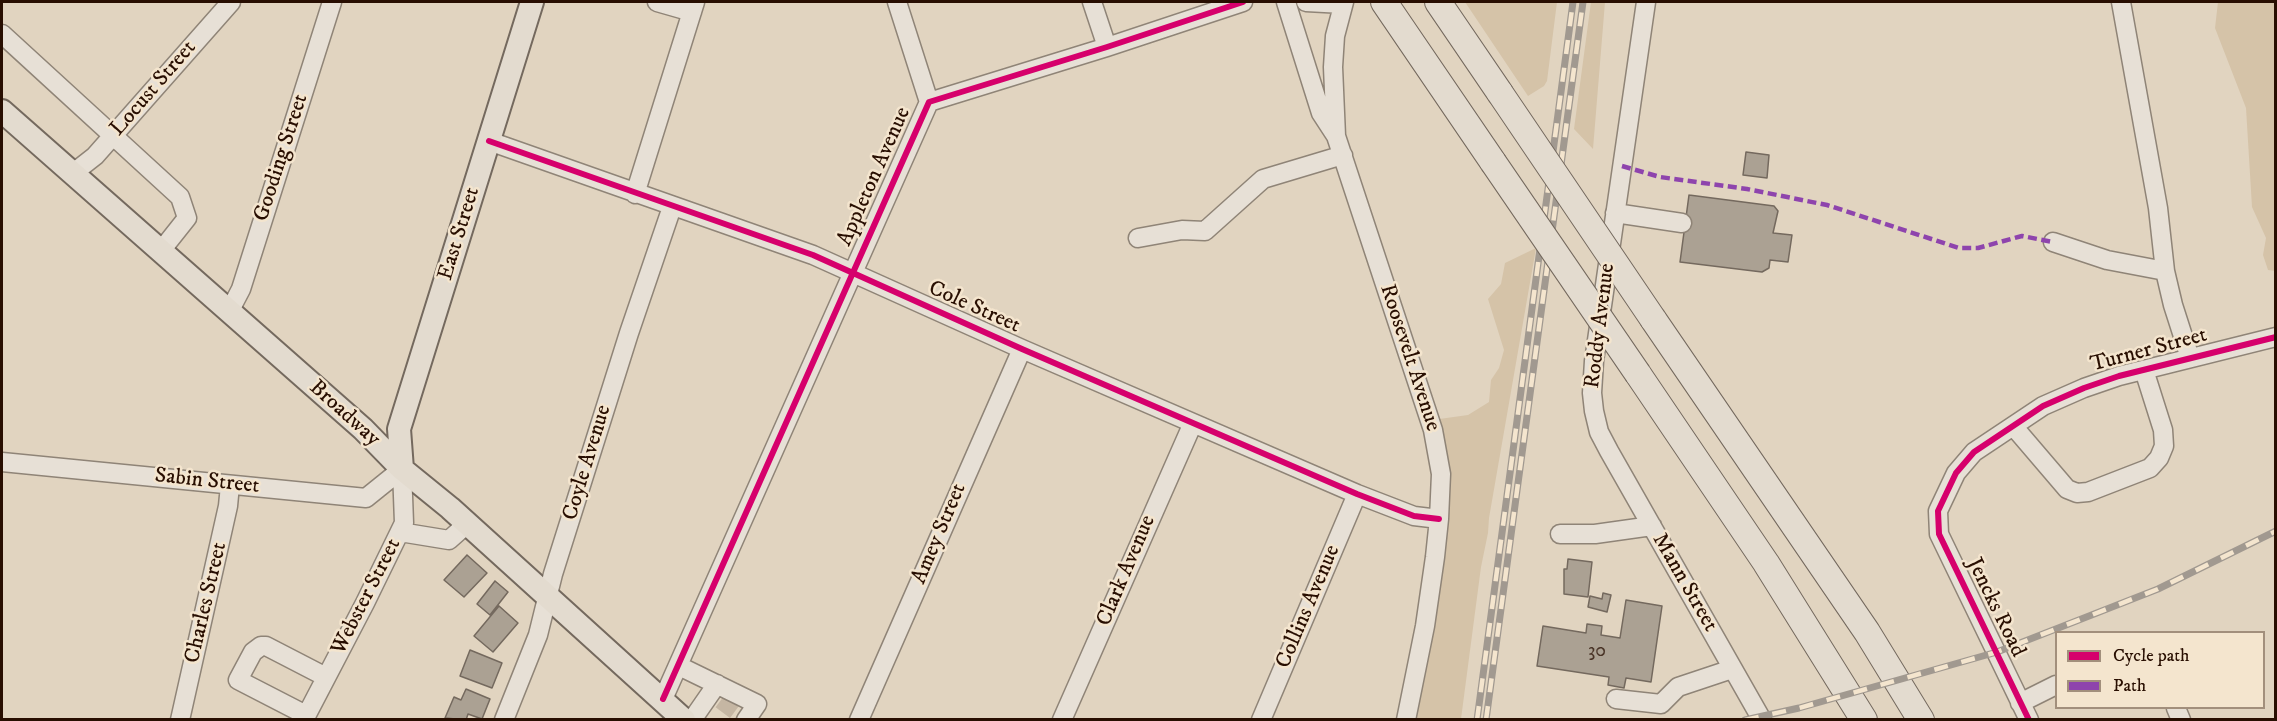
<!DOCTYPE html>
<html>
<head>
<meta charset="utf-8">
<style>
  body { margin:0 }
  #map { position:relative; width:2277px; height:721px; overflow:hidden; background:#e1d4c0; font-family:"IM FELL DW Pica",serif }
  canvas { display:block }
  .frame { position:absolute; inset:0; border:3px solid #280e01; pointer-events:none }
  .legend { position:absolute; left:2055px; top:631px; width:210px; height:78px; box-sizing:border-box; background:#f4e5ce; border:2px solid #a28f7c; margin:0; padding:8px 10px; list-style:none; font-size:18px; color:#280e01 }
  .legend li { display:flex; align-items:center; gap:12px; height:30px }
  .legend b { width:30px; border:2px solid #a28f7c }
</style>
</head>
<body>
<div id="map">
<canvas width="2277" height="721"></canvas>
<div class="frame"></div>
<ul class="legend">
<li><b style="height:8px;background:#d6006c"></b>Cycle path</li>
<li><b style="height:8px;background:#8e44ad"></b>Path</li>
</ul>
</div>
<script>
const ctx = document.querySelector('canvas').getContext('2d');
ctx.lineJoin = 'round';
function fill(path, color) {
  ctx.fillStyle = color;
  ctx.fill(path, 'evenodd');
}
function poly(rows) {
  const path = new Path2D();
  for (const r of rows) {
    path.moveTo(r[0], r[1]);
    for (let i = 2; i < r.length; i += 2) path.lineTo(r[i], r[i + 1]);
  }
  return path;
}
function stroke(path, color, width, dash) {
  ctx.strokeStyle = color;
  ctx.lineWidth = width;
  ctx.lineCap = dash ? 'butt' : 'round';
  ctx.setLineDash(dash || []);
  ctx.stroke(path);
}
function write(font, color, halo, rows, align = 'center') {
  ctx.font = font + ' "IM FELL DW Pica",serif';
  ctx.lineWidth = 5;
  ctx.setLineDash([]);
  ctx.textBaseline = 'middle';
  ctx.strokeStyle = halo;
  ctx.fillStyle = color;
  for (const [text, x, y, turn = 0] of rows) {
    ctx.save();
    ctx.translate(x, y);
    ctx.rotate((+turn || 0) * Math.PI / 180);
    ctx.textAlign = isNaN(turn) ? turn : align;
    if (halo) ctx.strokeText(text, 0, 0);
    ctx.fillText(text, 0, 0);
    ctx.restore();
  }
}
fill(poly([
  [1465,2,1557,2,1547,81,1544,86,1528,96],
  [1591,2,1605,2,1593,149,1574,129],
  [2218,2,2275,2,2275,271,2268,270,2263,255,2266,238,2252,207,2246,108,2215,28],
  [1536,248,1489,518,1488,533,1481,567,1461,719,1400,720,1431,523,1432,461,1425,421,1468,415,1489,402,1491,380,1499,368,1504,350,1488,299,1501,284,1505,263]
]), '#d5c3a8');
const building = poly([
  [1746,152,1769,155,1767,178,1743,175,1746,152],
  [1689,195,1774,206,1778,211,1773,233,1792,235,1788,262,1770,260,1769,268,1762,272,1680,262,1689,195],
  [467,555,487,573,464,597,444,580,467,555],
  [1568,559,1592,562,1588,597,1564,594,1564,569,1567,569,1568,559],
  [495,581,508,592,490,615,477,604,495,581],
  [1603,593,1611,595,1607,612,1588,607,1590,596,1602,599,1603,593],
  [1626,600,1662,606,1651,682,1626,678,1624,688,1608,685,1609,677,1537,666,1543,626,1586,633,1587,624,1602,626,1601,635,1620,638,1626,600],
  [499,606,518,623,493,652,474,636,499,606],
  [470,650,502,663,492,688,460,676,470,650],
  [466,689,490,699,482,719,468,714,466,720,445,718,454,697,461,700,466,689]
]);
fill(building, '#aba193');
stroke(building, '#74695e', 1.5);
stroke(poly([
  [721,700,737,712]
]), '#c5b6a3', 18, [18, 9]);
const minor = poly([
  [657,2,692,12],
  [897,2,929,102],
  [1092,2,1107,47],
  [1286,2,1321,113,1336,136],
  [1306,2,1343,4],
  [1344,2,1335,36,1333,67,1336,136,1433,430,1441,474,1439,519,1435,557,1425,626,1406,720],
  [1646,2,1594,361,1592,393,1594,411,1599,432,1609,451,1762,720],
  [2121,2,2158,208,2165,271],
  [2,34,180,197,187,218,160,252],
  [489,141,813,255,1022,349,1357,494,1414,516,1439,519],
  [72,174,95,156,231,2],
  [635,194,695,2],
  [1615,213,1682,223],
  [1138,238,1182,230,1205,231,1263,179,1343,155],
  [2053,242,2107,260,2165,271,2173,305,2190,358],
  [229,312,241,289,332,2],
  [2014,427,2067,489,2077,493,2088,492,2150,468,2159,458,2164,446,2163,430,2144,370],
  [2,462,366,498,402,469],
  [400,532,449,540,467,524],
  [1560,534,1595,534,1652,526],
  [679,666,757,704,746,720],
  [663,699,929,102,1107,47,1243,2],
  [1616,699,1661,704,1678,687,1732,669],
  [2020,703,2056,685],
  [2176,708,2181,720],
  [306,715,238,680,253,652,261,646,266,646,326,677],
  [180,720,228,506,230,485],
  [304,720,365,603,404,523,402,469],
  [504,720,538,635,553,574,629,333,672,207],
  [692,720,717,684],
  [859,720,1022,349],
  [1062,720,1193,423],
  [1261,720,1357,494],
  [2029,720,1939,534,1938,511,1956,473,1974,452,2043,406,2084,388,2119,376,2276,337]
]);
const major = poly([
  [2,111,363,429,402,469,450,508,684,720],
  [402,469,399,429,532,2]
]);
const highway = poly([
  [1384,2,1493,162],
  [1438,2,1500,93],
  [1653,319,1867,632,1921,720],
  [1638,374,1766,563,1864,720]
]);
stroke(minor, '#8f8477', 21);
stroke(major, '#74695e', 26);
stroke(highway, '#74695e', 28);
stroke(minor, '#e7e0d6', 18);
stroke(major, '#e3dbcf', 22);
stroke(highway, '#e3dbcf', 26);
const rail = poly([
  [1477,720,1573,2],
  [1486,720,1583,2],
  [1745,720,1799,708,1997,652,2158,589,2276,531]
]);
stroke(rail, '#a19990', 7);
stroke(rail, '#f4e5ce', 4.5, [14]);
const highwayBridge = poly([
  [1500,93,1653,319],
  [1493,162,1638,374]
]);
stroke(highwayBridge, '#74695e', 28, []);
stroke(highwayBridge, '#e3dbcf', 26);
stroke(poly([
  [1622,166,1660,177,1747,189,1827,205,1959,248,1978,248,2022,236,2053,242]
]), '#8e44ad', 4.5, [9, 4.5]);
stroke(poly([
  [489,141,813,255,1022,349,1357,494,1414,516,1439,519],
  [663,699,929,102,1107,47,1243,2],
  [2029,720,1939,534,1938,511,1956,473,1974,452,2043,406,2084,388,2119,376,2276,337]
]), '#d6006c', 6);
write('20px', '#493326', null, [
  ["30",1597,652]
]);
write('22px', '#280e01', '#f4e5ce', [
  ["Locust Street",154,89,-49],
  ["Gooding Street",282,158,-72],
  ["Appleton Avenue",875,177,-66],
  ["East Street",460,234,-73],
  ["Cole Street",974,308,24],
  ["Roddy Avenue",1601,326,-83],
  ["Turner Street",2149,351,-15],
  ["Roosevelt Avenue",1409,358,72],
  ["Broadway",344,414,42],
  ["Coyle Avenue",588,463,-73],
  ["Sabin Street",207,482,6],
  ["Amey Street",940,534,-67],
  ["Clark Avenue",1127,571,-67],
  ["Mann Street",1684,583,60],
  ["Webster Street",367,597,-63],
  ["Charles Street",207,603,-77],
  ["Collins Avenue",1309,607,-67],
  ["Jencks Road",1995,608,64]
]);
</script>
</body>
</html>
